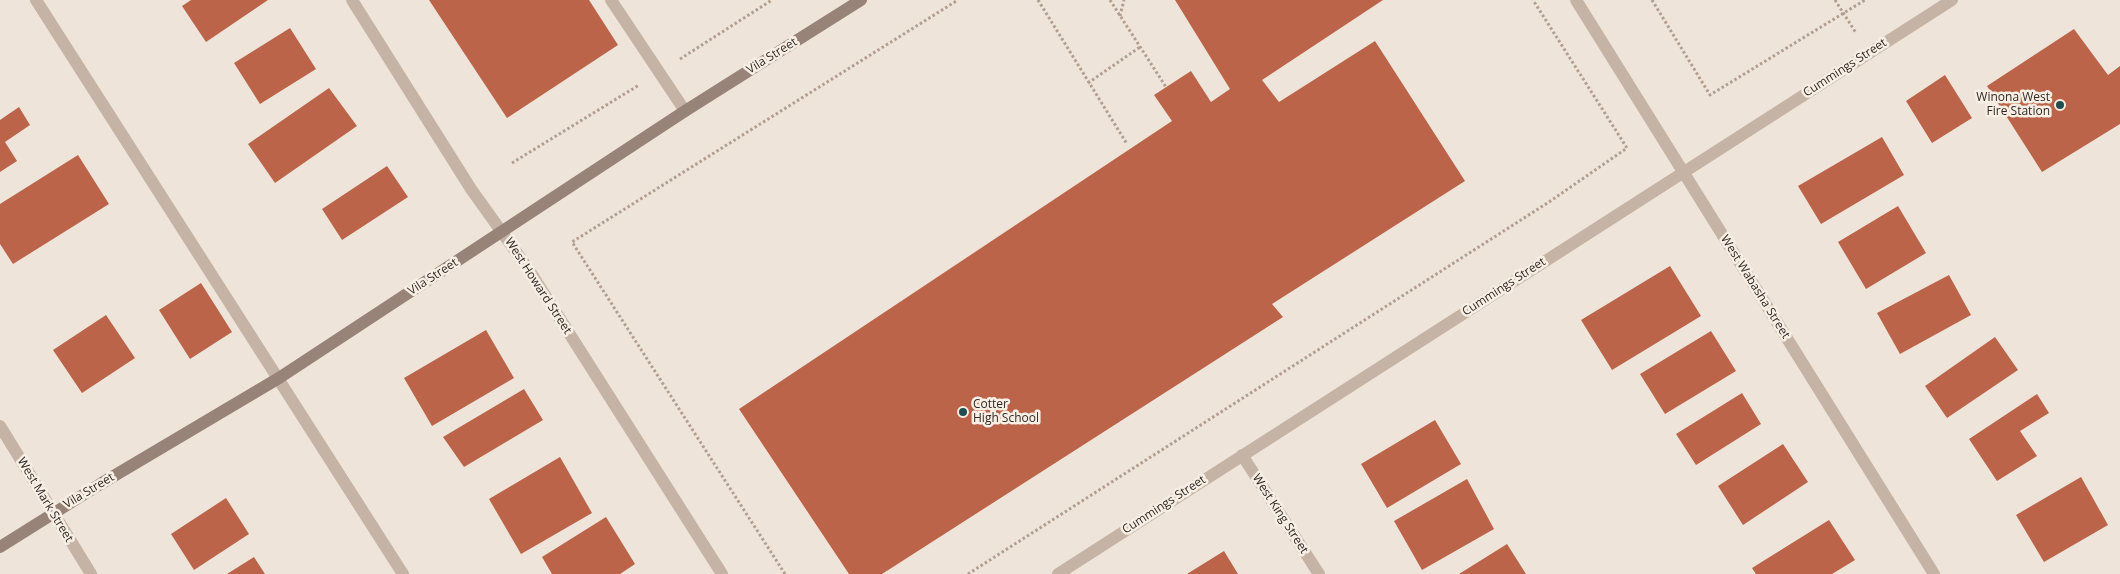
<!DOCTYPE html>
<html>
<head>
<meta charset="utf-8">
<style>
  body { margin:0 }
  canvas { display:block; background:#eee4d9 }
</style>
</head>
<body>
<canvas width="2120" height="574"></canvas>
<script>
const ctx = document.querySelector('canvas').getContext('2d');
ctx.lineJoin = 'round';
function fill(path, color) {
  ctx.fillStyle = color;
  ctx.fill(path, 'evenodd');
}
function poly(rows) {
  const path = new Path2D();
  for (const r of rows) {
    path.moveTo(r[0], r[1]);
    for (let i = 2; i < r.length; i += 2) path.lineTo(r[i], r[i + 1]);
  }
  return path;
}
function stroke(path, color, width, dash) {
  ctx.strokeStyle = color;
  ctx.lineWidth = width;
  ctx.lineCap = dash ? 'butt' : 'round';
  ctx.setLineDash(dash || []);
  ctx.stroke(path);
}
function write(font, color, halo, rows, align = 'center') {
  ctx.font = font + ' "Open Sans",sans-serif';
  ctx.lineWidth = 5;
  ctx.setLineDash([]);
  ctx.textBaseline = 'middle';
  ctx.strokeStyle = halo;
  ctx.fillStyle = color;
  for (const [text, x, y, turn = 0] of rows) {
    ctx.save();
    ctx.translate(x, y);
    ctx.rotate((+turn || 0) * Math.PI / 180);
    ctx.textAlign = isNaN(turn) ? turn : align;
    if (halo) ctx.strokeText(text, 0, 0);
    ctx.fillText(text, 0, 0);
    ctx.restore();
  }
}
fill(poly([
  [191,0,268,0,206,42,182,6],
  [429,0,589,0,618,45,507,118],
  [1175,0,1383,0,1262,80,1279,102,1375,41,1465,181,1272,304,1283,317,882,574,849,574,739,409,1172,121,1154,95,1191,71,1211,102,1230,89],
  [290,28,316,69,260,104,234,63],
  [2074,29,2108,75,2120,66,2120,124,2042,172,1987,86],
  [1945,75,1972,118,1932,143,1906,101],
  [329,88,357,126,275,183,248,144],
  [19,107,30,125,5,142,17,161,0,172,0,120],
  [1882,137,1904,175,1821,224,1798,186],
  [78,155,109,204,13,264,0,244,0,204],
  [387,166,408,197,342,240,322,209],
  [1898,206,1926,253,1866,289,1838,242],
  [1670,266,1701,316,1612,370,1581,320],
  [1949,275,1971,315,1900,354,1877,313],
  [201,283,232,332,190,359,159,310],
  [106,315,135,358,82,393,53,350],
  [486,330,514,378,432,426,404,378],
  [1711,331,1736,371,1665,414,1640,374],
  [1995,337,2018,370,1947,418,1925,386],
  [524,389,543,420,464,467,443,437],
  [1742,393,1761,424,1696,465,1676,434],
  [2037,394,2049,413,2020,431,2037,456,1997,481,1969,439],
  [1435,420,1461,464,1387,508,1361,464],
  [1783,444,1808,482,1743,525,1718,486],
  [560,457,592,513,521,554,489,499],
  [2081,477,2108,525,2044,562,2016,515],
  [1467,479,1494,529,1422,570,1394,521],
  [226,498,249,534,194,570,171,534],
  [606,517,635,564,620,574,552,574,542,557],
  [1829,520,1855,560,1832,574,1756,574,1752,568],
  [1507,544,1526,574,1459,574],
  [1224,551,1238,574,1187,574],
  [254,557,265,574,227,574]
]), '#bb644a');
stroke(poly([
  [1038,0,1127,144],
  [1110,0,1166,87],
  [1652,0,1710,95,1865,0],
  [1835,0,1856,33],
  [1120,16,1124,0],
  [680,59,772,0],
  [1088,83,1140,47],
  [512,163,639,85],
  [785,574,572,242,958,0],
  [968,574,1549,202,1627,148,1533,0]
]), '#b19e90', 3, [2.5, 2.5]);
stroke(poly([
  [36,0,403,574],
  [611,0,685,111]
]), '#c5b4a6', 12);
stroke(poly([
  [352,0,471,189,529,270,722,574],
  [1576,0,1934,574],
  [0,426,91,574],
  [1242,455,1319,574],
  [1058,574,1952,0]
]), '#c5b4a6', 12);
stroke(poly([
  [0,547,102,483,279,378,685,111,861,0]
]), '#988378', 12);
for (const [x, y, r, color] of [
  [2060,105,5,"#204d4f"],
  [963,412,5,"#204d4f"]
]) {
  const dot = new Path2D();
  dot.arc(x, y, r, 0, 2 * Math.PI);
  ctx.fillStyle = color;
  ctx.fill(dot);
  stroke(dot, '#f7eee4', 2);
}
write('12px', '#322a26', '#f7eee4', [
  ["Vila Street",772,56,-32],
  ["Cummings Street",1845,68,-33],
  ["Vila Street",433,277,-33],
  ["West Howard Street",538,286,57],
  ["Cummings Street",1504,287,-33],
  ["West Wabasha Street",1755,287,58],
  ["Vila Street",89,491,-31],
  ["West Mark Street",45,500,59],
  ["Cummings Street",1164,505,-33],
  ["West King Street",1280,514,57]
]);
write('12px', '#322a26', '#f7eee4', [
  ["Winona West",2050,98],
  ["Fire Station",2050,112],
  ["Cotter",973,405,"left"],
  ["High School",973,419,"left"]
], 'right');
</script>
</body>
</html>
